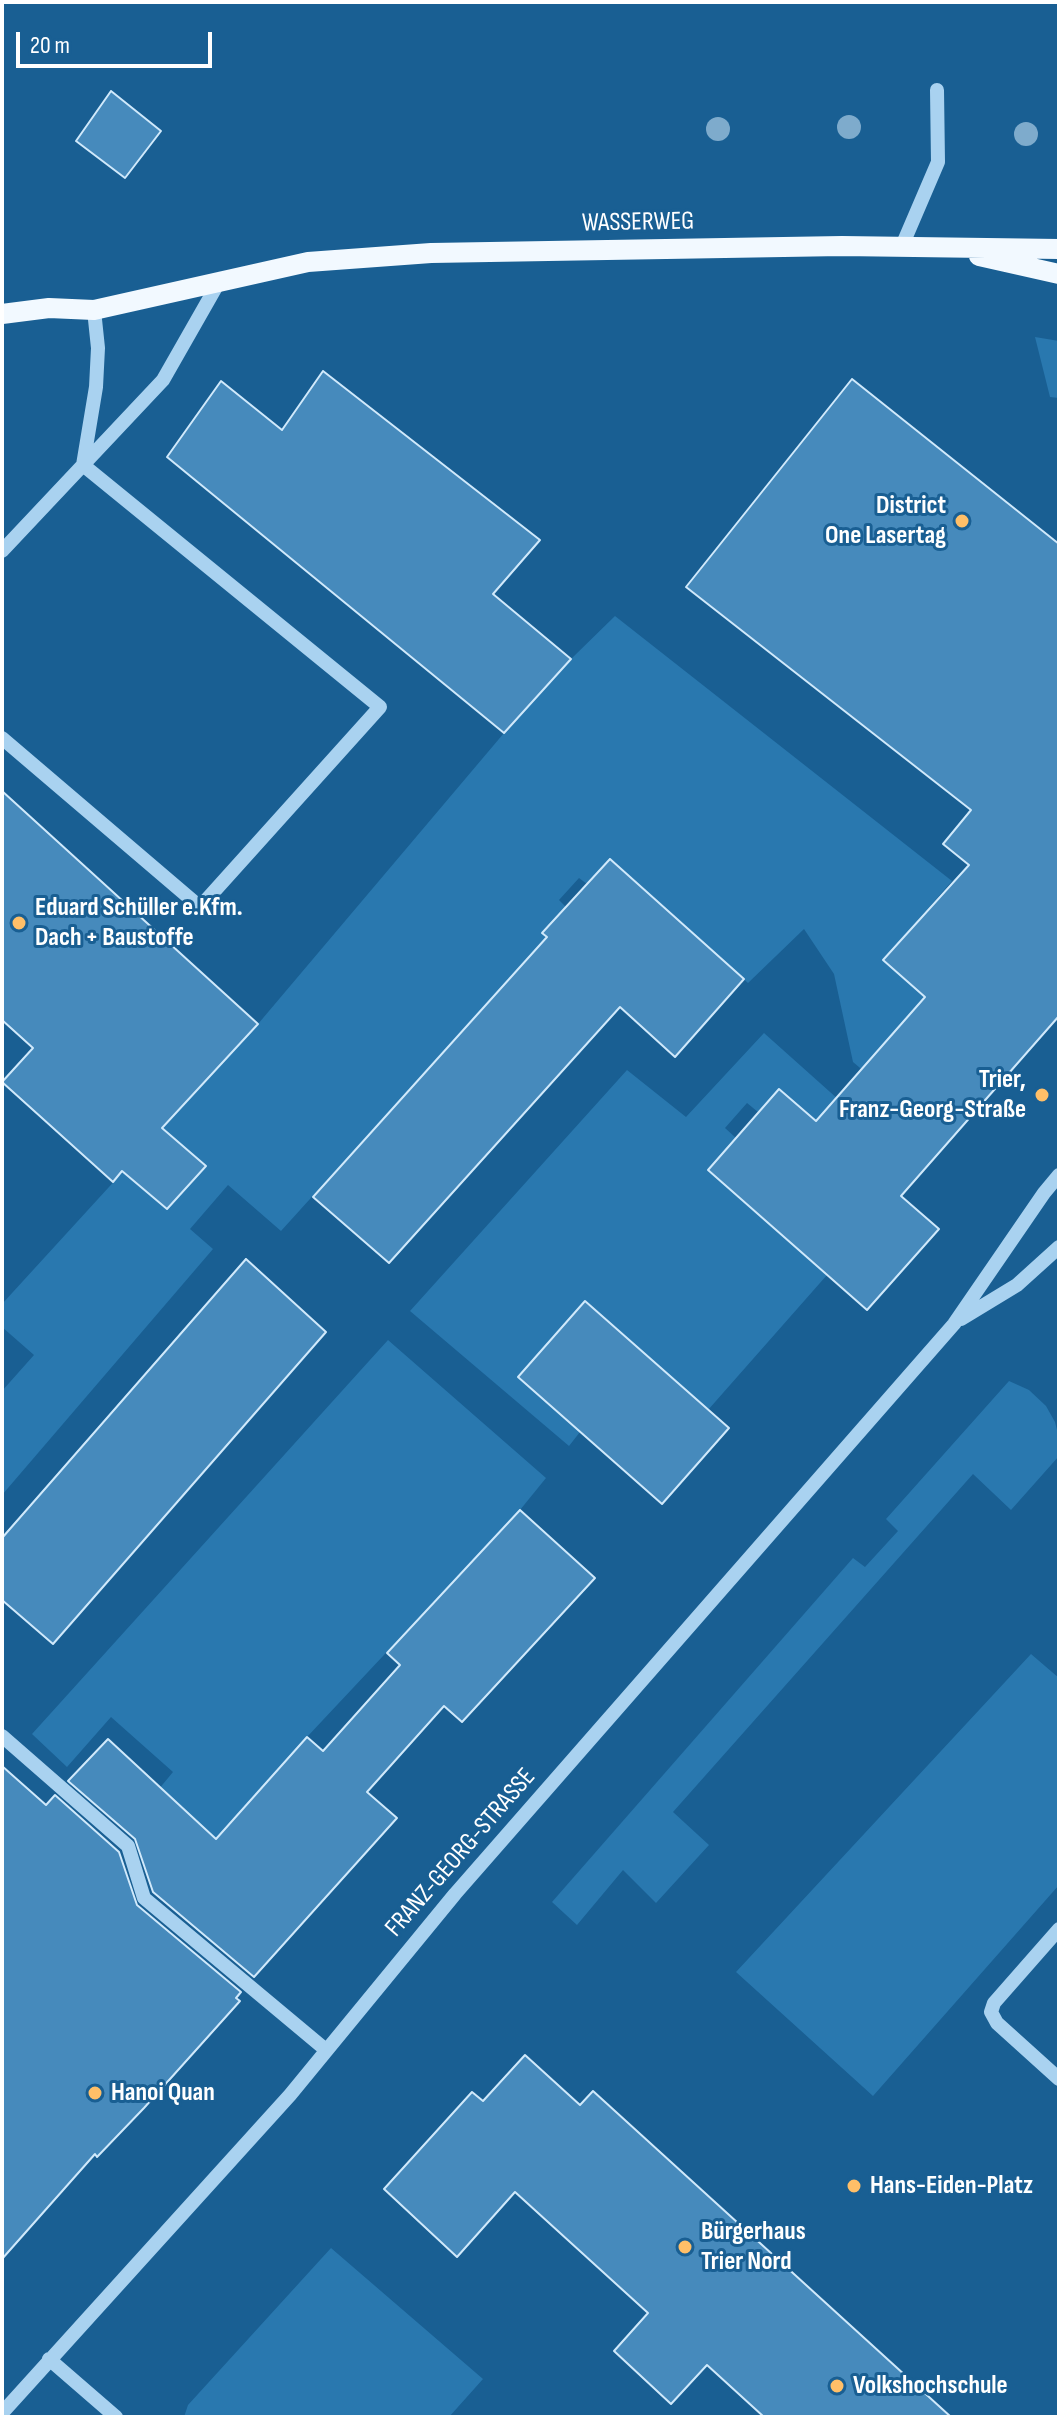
<!DOCTYPE html>
<html>
<head>
<meta charset="utf-8">
<style>
  body { margin:0 }
  #map { position:relative; width:1061px; height:2419px; overflow:hidden; background:#195f93; font-family:"Sofia Sans Condensed",sans-serif }
  canvas { display:block }
  .frame { position:absolute; inset:0; border:4px solid #fff; pointer-events:none }
  .scale { position:absolute; left:16px; top:32px; width:196px; height:36px; box-sizing:border-box; border:4px solid #fff; border-top:0; padding-left:10px; font-size:24px; line-height:28px; white-space:nowrap; color:#fff; -webkit-text-stroke:6px #195f93; paint-order:stroke }
</style>
</head>
<body>
<div id="map">
<canvas width="1061" height="2419"></canvas>
<div class="frame"></div>
<div class="scale">20 m</div>
</div>
<script>
const ctx = document.querySelector('canvas').getContext('2d');
ctx.lineJoin = 'round';
function fill(path, color) {
  ctx.fillStyle = color;
  ctx.fill(path, 'evenodd');
}
function poly(rows) {
  const path = new Path2D();
  for (const r of rows) {
    path.moveTo(r[0], r[1]);
    for (let i = 2; i < r.length; i += 2) path.lineTo(r[i], r[i + 1]);
  }
  return path;
}
function stroke(path, color, width, dash) {
  ctx.strokeStyle = color;
  ctx.lineWidth = width;
  ctx.lineCap = dash ? 'butt' : 'round';
  ctx.setLineDash(dash || []);
  ctx.stroke(path);
}
function write(font, color, halo, rows, align = 'center') {
  ctx.font = font + ' "Sofia Sans Condensed",sans-serif';
  ctx.lineWidth = 6;
  ctx.setLineDash([]);
  ctx.textBaseline = 'middle';
  ctx.strokeStyle = halo;
  ctx.fillStyle = color;
  for (const [text, x, y, turn = 0] of rows) {
    ctx.save();
    ctx.translate(x, y);
    ctx.rotate((+turn || 0) * Math.PI / 180);
    ctx.textAlign = isNaN(turn) ? turn : align;
    if (halo) ctx.strokeText(text, 0, 0);
    ctx.fillText(text, 0, 0);
    ctx.restore();
  }
}
fill(poly([
  [1035,337,1059,341,1059,398,1050,397],
  [615,616,952,881,883,960,925,997,879,1084,853,1062,834,974,804,929,748,983,610,860,587,884,579,878,559,900,566,907,543,933,547,937,281,1231,228,1185,190,1229,213,1249,2,1495,2,1391,34,1355,2,1327,2,1304,258,1024,504,733,571,659],
  [764,1033,839,1100,839,1141,779,1089,758,1112,747,1103,725,1128,736,1138,708,1170,827,1275,708,1410,585,1301,518,1377,580,1432,569,1446,410,1311,627,1070,686,1117],
  [388,1340,546,1478,520,1510,307,1737,179,1880,129,1825,173,1772,111,1717,67,1767,32,1734],
  [1009,1381,1029,1390,1046,1406,1055,1422,1059,1438,1059,1456,1011,1510,973,1474,673,1812,709,1845,656,1903,623,1870,577,1925,552,1902,853,1558,865,1567,898,1531,886,1519],
  [1031,1654,1059,1678,1059,1885,873,2096,736,1972],
  [331,2248,483,2379,449,2417,184,2417,188,2405]
]), '#2978af');
const building = poly([
  [111,91,161,131,125,178,76,141,111,91],
  [323,371,540,540,493,594,571,659,504,733,167,457,221,381,282,430,323,371],
  [852,379,1059,544,1059,1016,901,1196,939,1229,867,1310,708,1170,779,1089,816,1121,925,997,883,960,969,865,943,844,971,810,686,587,852,379],
  [2,791,258,1024,162,1128,206,1166,167,1209,122,1171,113,1182,2,1082,33,1048,2,1020,2,791],
  [610,859,744,979,675,1057,620,1007,389,1263,313,1197,547,937,542,933,610,859],
  [246,1259,326,1332,53,1644,2,1600,2,1538,246,1259],
  [585,1301,729,1428,662,1504,518,1377,585,1301],
  [520,1510,595,1578,462,1722,444,1706,367,1792,397,1818,254,1977,153,1892,135,1839,68,1781,108,1739,216,1839,307,1737,323,1751,400,1665,387,1653,520,1510],
  [2,1766,46,1805,55,1795,119,1852,137,1905,241,1992,236,1998,240,2001,144,2108,97,2157,95,2154,2,2259,2,1766],
  [525,2055,580,2105,593,2091,951,2417,764,2417,707,2365,671,2404,614,2351,648,2313,515,2192,457,2257,384,2189,472,2092,483,2101,525,2055]
]);
fill(building, '#468abc');
stroke(building, '#d0e9fb', 2);
stroke(poly([
  [902,246,938,162,937,90],
  [83,465,96,387,98,348,94,310],
  [2,551,163,380,220,280],
  [2,738,200,907,380,707,83,465],
  [961,1319,1017,1285,1059,1247],
  [2,1736,128,1846,144,1898,326,2050],
  [1059,1929,994,2003,991,2012,997,2023,1059,2079],
  [49,2359,116,2417],
  [2,2413,290,2095,455,1894,954,1324,1044,1193,1059,1175]
]), '#a9d2f0', 14);
stroke(poly([
  [979,256,1059,274],
  [2,314,49,308,94,310,308,262,431,253,842,246,1059,249]
]), '#f2f9ff', 20);
ctx.fillStyle = '#7eabcc';
for (const [x, y] of [
  [849,127],
  [718,129],
  [1026,134]
]) {
  ctx.beginPath();
  ctx.arc(x, y, 12, 0, 2 * Math.PI);
  ctx.fill();
}
for (const [x, y, r, color] of [
  [962,521,8,"#ffbf68"],
  [19,923,8,"#ffbf68"],
  [1042,1095,8,"#ffbf68"],
  [95,2093,8,"#ffbf68"],
  [854,2186,8,"#ffbf68"],
  [685,2247,8,"#ffbf68"],
  [837,2386,8,"#ffbf68"]
]) {
  const dot = new Path2D();
  dot.arc(x, y, r, 0, 2 * Math.PI);
  ctx.fillStyle = color;
  ctx.fill(dot);
  stroke(dot, '#195f93', 3);
}
write('26px', '#fff', '#195f93', [
  ["WASSERWEG",638,223,-1],
  ["FRANZ-GEORG-STRASSE",461,1853,-49]
]);
write('bold 26px', '#fff', '#195f93', [
  ["District",946,506,"right"],
  ["One Lasertag",946,536,"right"],
  ["Eduard Schüller e.Kfm.",35,908],
  ["Dach + Baustoffe",35,938],
  ["Trier,",1026,1080,"right"],
  ["Franz-Georg-Straße",1026,1110,"right"],
  ["Hanoi Quan",111,2093],
  ["Hans-Eiden-Platz",870,2186],
  ["Bürgerhaus",701,2232],
  ["Trier Nord",701,2262],
  ["Volkshochschule",853,2386]
], 'left');
</script>
</body>
</html>
